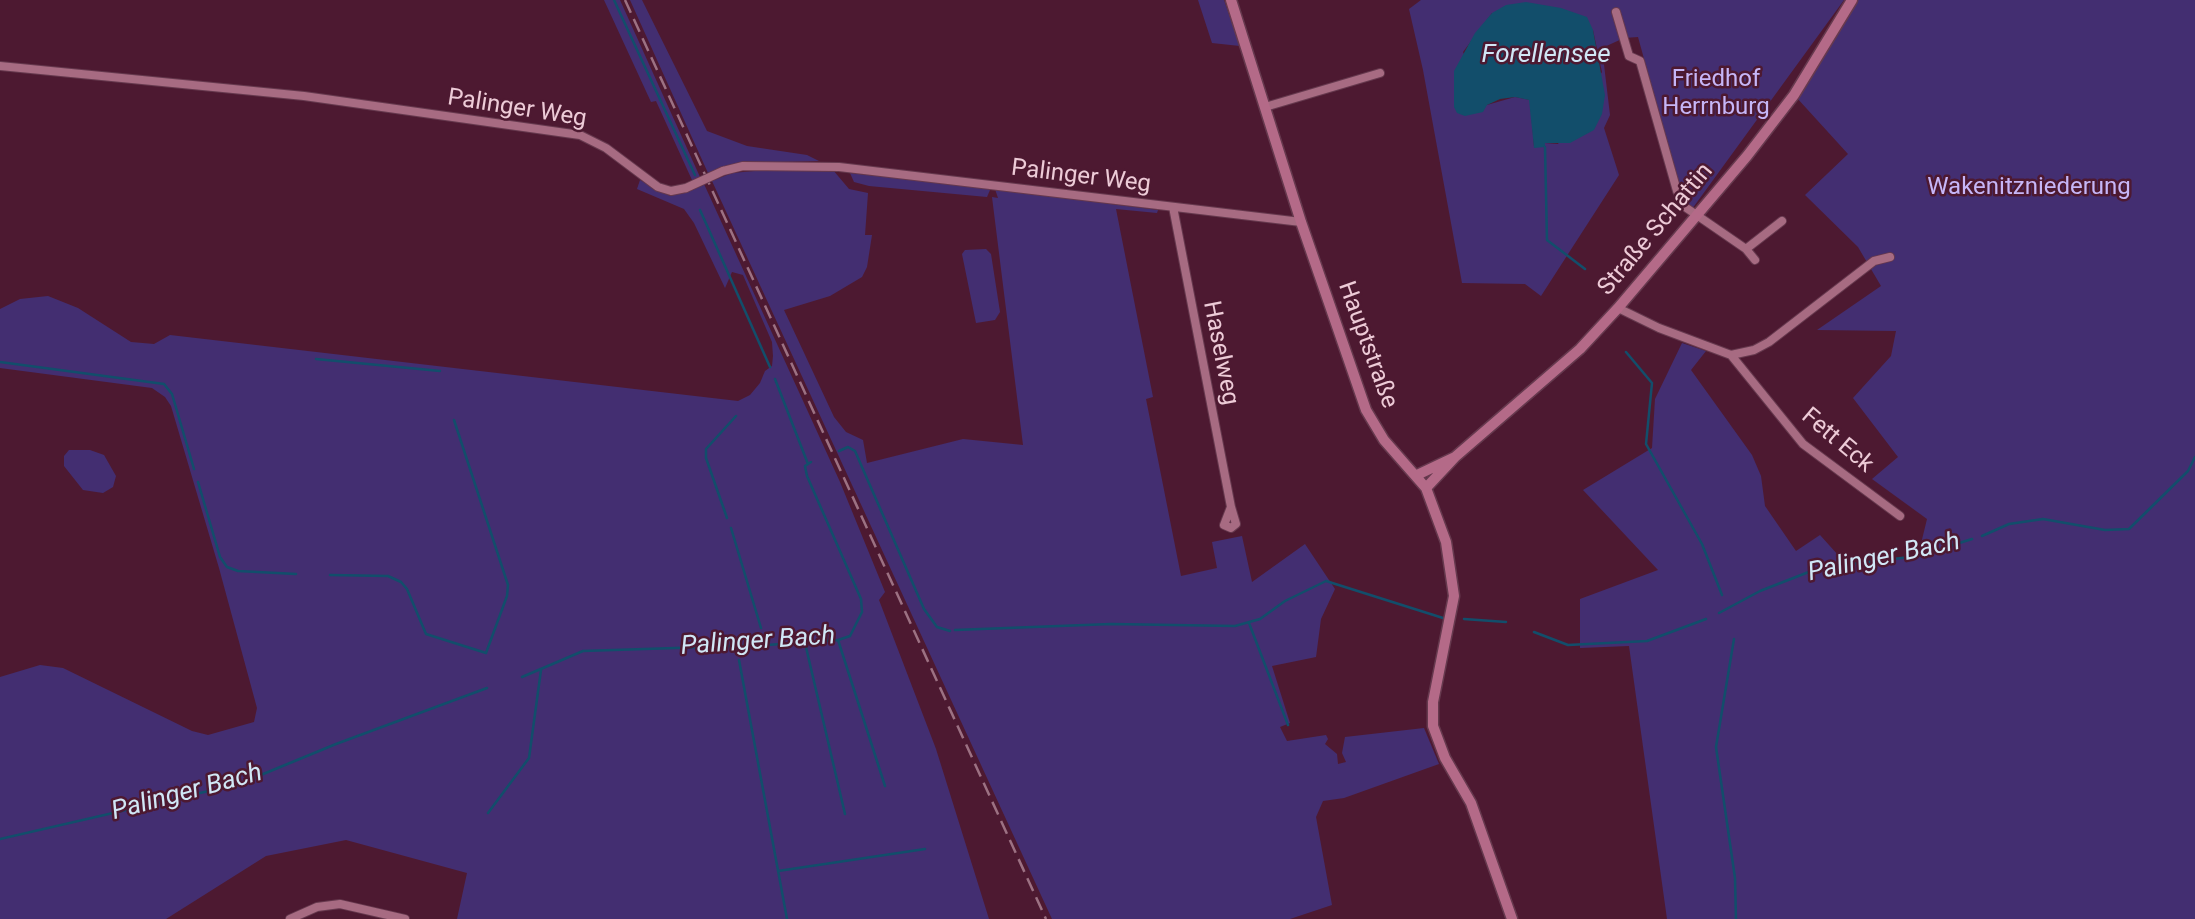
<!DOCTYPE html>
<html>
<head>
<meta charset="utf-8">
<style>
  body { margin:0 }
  canvas { display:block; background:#4d1931 }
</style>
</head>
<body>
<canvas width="2195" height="919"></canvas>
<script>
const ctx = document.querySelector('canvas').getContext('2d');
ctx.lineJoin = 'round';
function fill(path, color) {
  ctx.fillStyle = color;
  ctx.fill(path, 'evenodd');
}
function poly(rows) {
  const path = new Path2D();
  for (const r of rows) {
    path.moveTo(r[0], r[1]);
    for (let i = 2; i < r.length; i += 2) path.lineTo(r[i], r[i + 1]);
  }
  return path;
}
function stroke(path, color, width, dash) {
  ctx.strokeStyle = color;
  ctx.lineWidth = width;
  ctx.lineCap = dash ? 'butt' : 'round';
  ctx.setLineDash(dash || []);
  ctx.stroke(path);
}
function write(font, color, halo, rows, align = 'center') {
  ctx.font = font + ' Roboto,sans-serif';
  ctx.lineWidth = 5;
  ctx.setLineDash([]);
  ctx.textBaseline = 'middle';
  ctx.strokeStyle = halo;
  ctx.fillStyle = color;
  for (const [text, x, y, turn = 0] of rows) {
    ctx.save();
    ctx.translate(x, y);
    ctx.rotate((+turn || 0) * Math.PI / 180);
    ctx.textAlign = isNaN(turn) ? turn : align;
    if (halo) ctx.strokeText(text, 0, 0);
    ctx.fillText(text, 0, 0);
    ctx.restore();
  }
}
fill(poly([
  [604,0,620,0,700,177,692,180,656,101,651,102],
  [630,0,642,0,707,131,747,146,807,155,819,161,737,163,708,173],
  [1198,0,1224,0,1240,46,1212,43],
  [1421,0,1844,0,1692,209,1680,189,1638,37,1624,38,1602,48,1610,115,1604,128,1619,175,1541,296,1525,284,1462,283,1423,70,1409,9],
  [1492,13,1593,30,1602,72,1558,144,1544,143,1534,147,1530,100,1515,97,1487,105,1463,52],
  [1858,0,2195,0,2195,919,1667,919,1629,646,1580,648,1580,599,1658,570,1583,490,1652,448,1655,399,1682,343,1706,351,1691,370,1752,455,1761,476,1765,506,1796,551,1820,535,1847,565,1918,556,1927,519,1872,479,1898,457,1853,398,1891,356,1896,331,1817,330,1881,286,1858,247,1805,195,1848,154,1797,98],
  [766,170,833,170,849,189,868,193,865,235,872,235,867,267,862,277,830,296,784,310,834,417,846,432,863,440,867,463,963,439,1023,445,992,197,998,198,995,189,1158,210,1157,213,1116,209,1153,397,1146,399,1181,576,1217,568,1212,542,1242,536,1252,582,1305,544,1335,589,1321,619,1316,657,1272,666,1290,723,1280,727,1287,741,1326,735,1328,739,1325,744,1337,754,1338,764,1346,762,1342,753,1345,737,1424,728,1439,764,1344,798,1323,801,1316,817,1332,905,1290,919,1052,919,712,181,732,173],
  [850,173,990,188,990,190,987,197,869,186,854,182],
  [640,180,670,196,704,184,840,482,885,592,879,600,936,749,989,919,457,919,467,873,346,840,266,856,166,919,0,919,0,677,40,665,63,668,192,731,208,735,254,722,257,708,219,568,171,406,165,397,152,388,0,368,0,309,20,299,48,296,78,308,131,342,154,344,170,335,738,401,750,395,760,383,765,371,772,366,773,356,772,342,743,275,732,272,725,288,694,223,684,209,637,189],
  [986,249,991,254,1000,312,995,320,976,323,962,254,965,250],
  [69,450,90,450,104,455,116,476,113,487,103,493,83,490,64,466,64,456]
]), '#432e71');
fill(poly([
  [1526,2,1561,8,1587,17,1593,30,1605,95,1602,114,1594,130,1570,143,1545,143,1545,147,1534,148,1529,100,1515,97,1500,99,1487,105,1483,112,1465,116,1457,113,1454,107,1454,71,1475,33,1492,13,1506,5]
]), '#124e6b');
stroke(poly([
  [614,0,695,175],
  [1545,147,1547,240,1585,269],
  [700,210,770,367],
  [1626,352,1652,383,1646,444,1702,544,1722,595],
  [316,359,440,371],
  [0,362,164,384,172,394,194,469],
  [775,379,808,464],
  [839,451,848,447,855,451,924,609,937,627,950,631],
  [198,482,220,557,227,567,238,571,296,574],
  [727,518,706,458,706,449,736,416],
  [731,528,761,628],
  [1982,536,2009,524,2043,519,2105,530,2129,529,2188,471,2195,457],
  [330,575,388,576,401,582,407,589,426,634,486,653,507,596,508,585,454,420],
  [1719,613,1760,591,1819,568,1918,556,1972,539],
  [1464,619,1506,622],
  [1249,623,1288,725],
  [955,630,1111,624,1235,626,1260,619,1285,601,1326,581,1443,618],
  [1534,632,1568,645,1647,641,1706,619],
  [1734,639,1716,747,1735,878,1736,919],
  [838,640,885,786],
  [805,643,845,814],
  [739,660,787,919],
  [522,677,583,651,767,645,838,640,850,636,862,612,861,599,807,476,805,466,811,462],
  [488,813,529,758,541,670],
  [0,839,239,784,336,744,487,688],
  [778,871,925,849]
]), '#124e6b', 2.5);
const street = poly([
  [1616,12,1629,56,1640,61,1677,191,1685,207,1746,249,1755,260],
  [0,66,304,96,580,135,606,148,658,187,671,191,686,188],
  [1265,107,1380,73],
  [723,171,743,166,839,167,1301,222],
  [1173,207,1231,507,1224,525,1231,528,1236,524,1231,507],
  [1746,249,1782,221],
  [1618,308,1659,328,1731,355,1803,444,1900,516],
  [1731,355,1754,350,1769,342,1874,261,1890,257],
  [290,919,317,907,340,904,405,919]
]);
const secondary = poly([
  [1231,0,1301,222,1366,410,1384,440,1426,488,1446,542,1454,596,1433,702,1433,726,1445,758,1471,803,1512,919],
  [1417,475,1455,457],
  [1426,488,1455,457,1580,349,1618,308,1747,156,1794,95,1852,0]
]);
stroke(street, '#66394e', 10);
stroke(secondary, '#66394e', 13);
stroke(street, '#a76b82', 8);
stroke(secondary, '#b46a88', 10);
stroke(poly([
  [625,0,1046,919]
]), '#9c7183', 2.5, [14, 7]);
const streetBridge = poly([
  [686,188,723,171]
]);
stroke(streetBridge, '#66394e', 10, []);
stroke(streetBridge, '#a76b82', 8);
write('24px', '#c6b6f8', '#4d1931', [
  ["Friedhof",1716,80],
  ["Herrnburg",1716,108],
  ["Wakenitzniederung",2029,188]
]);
write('24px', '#edcbd7', '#4d1931', [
  ["Palinger Weg",517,109,9],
  ["Palinger Weg",1081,177,7],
  ["Straße Schattin",1656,230,-50],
  ["Hauptstraße",1367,345,70],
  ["Haselweg",1220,353,79],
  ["Fett Eck",1837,441,40]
]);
write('italic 26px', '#d0e7f6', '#4d1931', [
  ["Forellensee",1546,55],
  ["Palinger Bach",1884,558,-12],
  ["Palinger Bach",758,642,-4],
  ["Palinger Bach",187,793,-15]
]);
</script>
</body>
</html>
